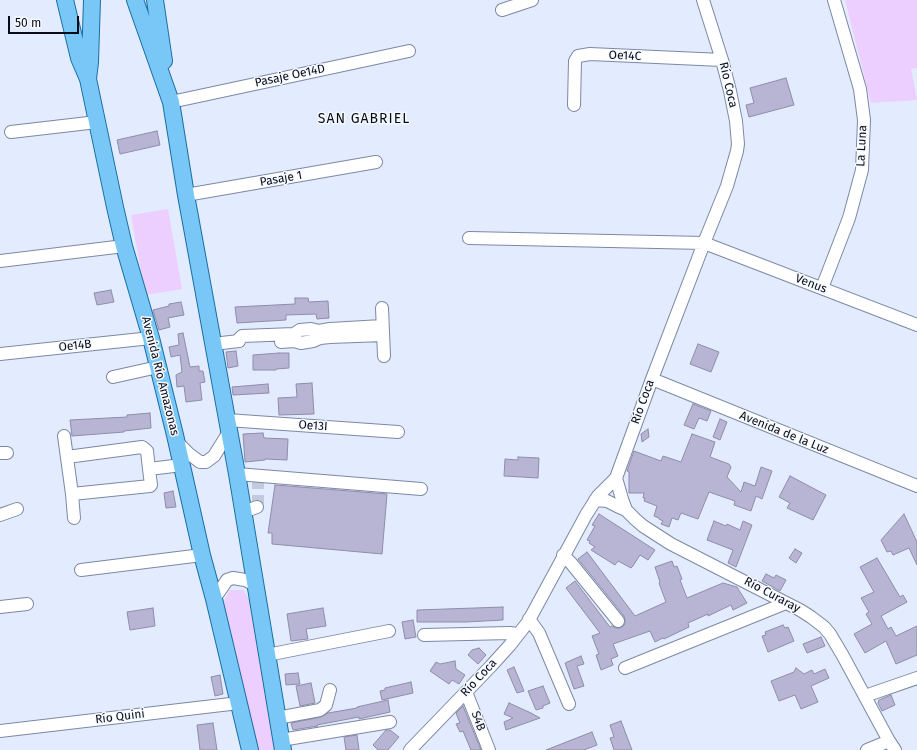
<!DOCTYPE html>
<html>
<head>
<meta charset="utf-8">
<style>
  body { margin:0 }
  #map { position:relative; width:917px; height:750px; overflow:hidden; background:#e3ecfe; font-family:"Fira Sans",sans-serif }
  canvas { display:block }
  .scale { position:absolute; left:8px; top:16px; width:71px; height:18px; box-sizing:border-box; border:2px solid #080c16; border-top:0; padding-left:5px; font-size:12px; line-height:14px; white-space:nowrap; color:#080c16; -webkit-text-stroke:3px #f6f9ff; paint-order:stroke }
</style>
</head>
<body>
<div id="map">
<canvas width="917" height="750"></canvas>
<div class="scale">50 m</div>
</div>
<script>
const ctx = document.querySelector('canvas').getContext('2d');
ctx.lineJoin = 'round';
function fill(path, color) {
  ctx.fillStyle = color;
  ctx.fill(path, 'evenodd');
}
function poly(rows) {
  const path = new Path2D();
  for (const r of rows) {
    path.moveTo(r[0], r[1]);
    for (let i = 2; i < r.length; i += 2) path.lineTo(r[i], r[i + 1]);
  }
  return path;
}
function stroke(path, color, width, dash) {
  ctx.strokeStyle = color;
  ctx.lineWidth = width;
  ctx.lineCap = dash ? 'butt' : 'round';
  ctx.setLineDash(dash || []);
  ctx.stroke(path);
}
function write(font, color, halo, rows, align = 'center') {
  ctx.font = font + ' "Fira Sans",sans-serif';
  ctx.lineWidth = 3;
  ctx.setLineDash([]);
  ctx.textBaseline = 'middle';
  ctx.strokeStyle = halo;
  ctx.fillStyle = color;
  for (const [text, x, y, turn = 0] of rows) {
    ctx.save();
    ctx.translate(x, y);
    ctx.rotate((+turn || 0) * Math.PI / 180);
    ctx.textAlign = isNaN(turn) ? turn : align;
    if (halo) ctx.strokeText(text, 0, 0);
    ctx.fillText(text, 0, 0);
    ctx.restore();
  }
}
fill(poly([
  [845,0,917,0,917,68,911,69,917,100,871,103],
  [168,209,182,289,145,295,131,215],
  [230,590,243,590,249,599,275,750,257,750,223,603]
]), '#eccffe');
const building = poly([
  [786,78,794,105,749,117,746,105,754,103,750,88,786,78],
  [157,131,160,145,120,154,117,140,157,131],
  [111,290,114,302,97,305,94,293,111,290],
  [295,298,308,298,309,302,328,301,329,318,317,319,316,314,286,315,286,320,237,323,235,307,295,304,295,298],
  [181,302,184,315,168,318,170,327,159,330,153,310,169,306,169,304,181,302],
  [183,333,190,367,199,366,199,371,203,371,205,382,200,383,202,400,186,402,184,386,177,387,176,375,182,372,180,355,171,357,169,347,179,345,178,334,183,333],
  [698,344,719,352,711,372,690,364,698,344],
  [236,351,238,366,228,368,226,352,236,351],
  [279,353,289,353,289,368,276,369,276,370,253,370,253,355,279,353],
  [312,383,314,414,279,415,278,398,297,397,296,384,312,383],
  [268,384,269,393,233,395,232,387,268,384],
  [693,404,711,411,707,421,699,418,694,429,684,425,693,404],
  [150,413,151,428,124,431,124,432,72,436,70,420,127,417,127,415,150,413],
  [720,419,727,422,720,440,713,437,720,419],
  [648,429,649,437,642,442,641,434,648,429],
  [263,433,264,438,288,439,287,460,265,459,265,460,245,462,243,434,263,433],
  [692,434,715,442,710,457,729,464,731,467,727,477,741,492,744,482,755,486,761,467,772,471,762,499,756,496,751,511,734,505,735,501,709,492,698,519,681,513,678,520,672,518,669,527,661,524,663,521,659,519,659,518,654,516,657,506,644,501,645,498,643,498,644,493,629,493,629,472,627,471,634,451,661,461,663,456,681,462,692,434],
  [518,457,539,458,538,478,504,476,505,459,518,460,518,457],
  [790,476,826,495,813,520,787,508,790,503,779,497,790,476],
  [275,485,387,494,382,554,272,544,272,533,268,533,275,485],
  [173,491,176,507,166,508,164,493,173,491],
  [599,514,655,550,648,560,640,555,633,566,631,568,618,561,615,565,591,550,595,547,589,543,590,541,587,540,595,526,592,525,599,514],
  [904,514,917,542,917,565,909,548,893,555,891,551,887,552,881,540,904,514],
  [714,521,726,526,727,524,740,530,743,521,752,525,736,567,728,563,733,550,707,540,714,521],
  [795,549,802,553,796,563,789,558,795,549],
  [587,552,635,616,666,602,659,583,660,582,655,567,672,561,674,567,677,566,682,579,680,580,687,598,723,583,737,587,747,603,733,610,731,605,708,616,708,614,688,623,689,627,664,639,663,638,655,642,650,631,613,644,618,656,611,659,613,665,601,670,596,655,599,654,592,636,600,633,566,588,575,581,610,627,612,626,616,628,620,628,622,627,625,624,625,620,624,616,578,559,587,552],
  [877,558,900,597,903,595,907,602,881,616,888,629,891,627,896,636,917,626,917,655,896,664,886,641,865,653,854,634,872,624,866,614,869,612,861,598,874,592,860,567,877,558],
  [766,574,774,578,776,575,786,580,780,591,762,581,766,574],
  [503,607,503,620,466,622,417,622,417,610,503,607],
  [153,608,155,626,130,630,127,612,153,608],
  [323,608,326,626,306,629,308,639,291,641,287,614,323,608],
  [413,620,416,637,405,639,402,622,413,620],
  [783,625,785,628,788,627,794,641,768,652,762,636,766,635,765,632,783,625],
  [821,637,825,646,807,653,803,644,821,637],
  [479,648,486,655,478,664,468,655,472,650,479,648],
  [581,656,584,664,577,666,584,686,574,689,565,663,581,656],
  [455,661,456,669,465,675,459,684,452,680,449,684,430,671,436,662,440,664,455,661],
  [514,667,524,691,517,693,507,670,514,667],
  [796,668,804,674,812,670,814,674,825,669,829,678,811,686,818,702,801,709,795,695,779,701,771,681,794,672,796,668],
  [298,673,300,684,286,685,285,674,298,673],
  [220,675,223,694,215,696,211,677,220,675],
  [411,682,413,693,382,700,380,691,385,690,385,688,411,682],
  [311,683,315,703,300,706,296,686,311,683],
  [543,686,550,703,543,706,543,708,536,710,528,691,543,686],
  [891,695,895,705,882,711,878,703,879,700,891,695],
  [388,700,390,712,359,719,359,717,317,725,318,726,293,730,291,723,321,717,328,713,357,708,357,707,388,700],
  [509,703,531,713,540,718,506,730,504,722,513,718,504,714,509,703],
  [463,706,481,750,471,750,463,731,460,732,456,724,460,723,456,713,463,706],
  [621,721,632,750,614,750,610,738,614,737,610,725,621,721],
  [213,723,217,750,200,750,197,725,213,723],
  [386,730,390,730,399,737,388,750,378,750,373,745,386,730],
  [592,732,597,745,584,750,546,750,592,732],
  [357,735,359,750,346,750,344,737,357,735]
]);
fill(building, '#b8b5d4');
stroke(building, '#8f8caa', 1);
stroke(poly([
  [257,507,258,502,258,482]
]), '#c2cadb', 12, [12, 6]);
const minor = poly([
  [502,10,532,0],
  [171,102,409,51],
  [574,105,575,61,578,56,590,54,722,60],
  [11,132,97,122],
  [186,195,376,162],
  [469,238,704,243,917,325],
  [0,261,124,246],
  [822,288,849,218,862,170,864,120,860,89,834,0],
  [382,308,384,356],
  [281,342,294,341,301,343,313,341,320,338,330,337,383,335],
  [213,344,239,341,240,338,242,336,294,334,300,330,311,329,319,331,330,329,382,326],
  [0,354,151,338],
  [113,377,158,367],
  [652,379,917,486],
  [227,420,398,432],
  [64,436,72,494,74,518],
  [177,440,180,445,188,453,200,462,206,462,214,456,229,432],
  [0,453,7,453],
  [67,457,142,447,147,451,149,469,151,485,150,486,72,494],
  [149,469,182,465],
  [237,474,421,489],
  [616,478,622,499,626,510,635,519,643,526,671,544,800,610,811,617,824,627,830,634,843,656,889,741,895,750],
  [595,500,607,501,617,506,626,510],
  [243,512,257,507],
  [0,515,17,509],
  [563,555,571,563,618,621],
  [81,570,202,555],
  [214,599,223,586,227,580,233,578,245,580,251,583,256,588],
  [0,607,27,604],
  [529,619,539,633,569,704],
  [424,635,510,633,518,634],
  [267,655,389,631],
  [625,668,786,603],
  [466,692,489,750],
  [865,696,917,678],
  [277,718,320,710,326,705,330,690],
  [0,731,239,703],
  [281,740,390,722],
  [410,750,491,666,510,645,528,622,586,515,598,496,616,478,652,379,704,243,727,186,737,151,738,144,736,121,730,91,722,60,703,0],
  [867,750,889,741]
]);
const major = poly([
  [65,0,79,58,88,79],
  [92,0,90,62,88,79,115,207,124,246,151,338,175,435,202,555,214,599,250,750],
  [135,0,171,102,186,195,237,474,283,750],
  [155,0,164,61]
]);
stroke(minor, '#7c88a4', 14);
stroke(major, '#186ea4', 18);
stroke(minor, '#fff', 12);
stroke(major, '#79c7f6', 16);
write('12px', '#080c16', '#f6f9ff', [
  ["Oe14C",625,56,2],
  ["Pasaje Oe14D",290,76,-12],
  ["Río Coca",728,85,77],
  ["La Luna",862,146,-87],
  ["Pasaje 1",281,179,-10],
  ["Venus",811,284,21],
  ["Oe14B",75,346,-6],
  ["Avenida Río Amazonas",160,376,76],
  ["Río Coca",643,402,-70],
  ["Oe13I",313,426,4],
  ["Avenida de la Luz",784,433,22],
  ["Río Curaray",772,595,28],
  ["Río Coca",479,678,-47],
  ["Río Quini",120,717,-7],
  ["S4B",478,721,70]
]);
ctx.letterSpacing = '1px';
write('14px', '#080c16', '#f6f9ff', [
  ["SAN GABRIEL",364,119]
]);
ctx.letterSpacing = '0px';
</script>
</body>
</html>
